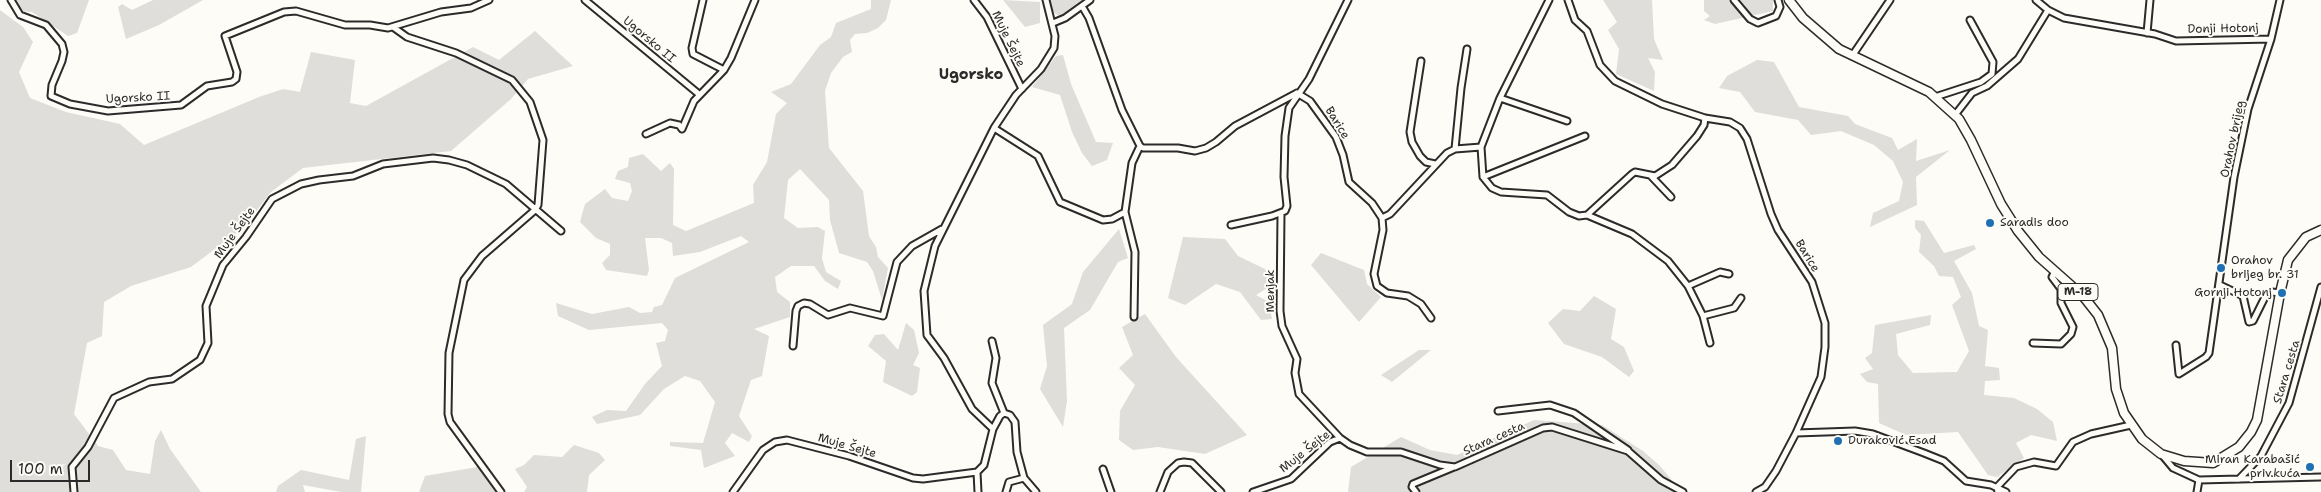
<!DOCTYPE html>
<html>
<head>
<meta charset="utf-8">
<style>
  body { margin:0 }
  #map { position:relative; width:2321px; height:492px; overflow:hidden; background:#fdfcf7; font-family:"Shantell Sans",sans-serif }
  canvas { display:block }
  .scale { position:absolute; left:10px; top:460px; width:80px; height:22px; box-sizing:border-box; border:2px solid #2b2b2b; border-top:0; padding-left:6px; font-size:15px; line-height:18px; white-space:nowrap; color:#2b2b2b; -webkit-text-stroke:4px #fdfcf7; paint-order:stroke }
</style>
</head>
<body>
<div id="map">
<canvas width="2321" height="492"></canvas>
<div class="scale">100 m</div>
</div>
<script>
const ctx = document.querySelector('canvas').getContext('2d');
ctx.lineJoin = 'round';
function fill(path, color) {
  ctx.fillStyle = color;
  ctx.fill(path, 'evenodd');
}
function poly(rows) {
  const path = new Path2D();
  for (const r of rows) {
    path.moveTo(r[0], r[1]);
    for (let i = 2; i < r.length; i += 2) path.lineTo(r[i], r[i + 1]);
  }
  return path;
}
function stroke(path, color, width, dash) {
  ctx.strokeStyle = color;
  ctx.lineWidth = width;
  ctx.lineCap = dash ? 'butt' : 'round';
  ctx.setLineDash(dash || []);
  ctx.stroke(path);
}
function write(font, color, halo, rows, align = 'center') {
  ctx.font = font + ' "Shantell Sans",sans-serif';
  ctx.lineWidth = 4;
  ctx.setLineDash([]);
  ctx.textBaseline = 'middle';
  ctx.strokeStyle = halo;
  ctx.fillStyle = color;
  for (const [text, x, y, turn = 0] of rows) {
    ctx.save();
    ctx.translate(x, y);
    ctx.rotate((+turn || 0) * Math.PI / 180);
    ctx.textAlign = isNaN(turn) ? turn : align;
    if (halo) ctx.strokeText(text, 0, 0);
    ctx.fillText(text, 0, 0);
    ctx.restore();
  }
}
fill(poly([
  [15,0,89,0,77,33,68,36,32,12,22,11],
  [153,0,203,0,159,25,126,39,118,7,122,4,132,10],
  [871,0,891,0,886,20,878,28,867,33,855,34,850,40,852,52,843,57,831,73,825,91,829,148,863,191,869,236,876,247,878,257,888,268,882,300,873,271,867,262,839,253,830,220,829,200,800,169,788,180,784,218,798,228,818,227,825,231,822,258,826,272,841,281,838,289,825,281,814,266,791,266,775,277,777,292,790,302,790,317,754,329,769,336,762,376,751,380,739,416,752,436,749,442,732,433,725,443,735,456,704,468,701,450,670,446,670,442,703,443,715,402,700,381,685,376,664,389,640,415,597,424,592,417,607,410,626,411,645,384,662,366,656,343,665,341,668,330,662,323,589,330,558,316,556,303,592,314,629,307,640,313,652,312,654,307,662,305,675,278,749,242,741,236,700,252,673,256,672,243,661,238,645,238,649,270,647,276,606,270,602,263,610,255,610,244,596,238,580,222,585,204,605,189,612,198,628,201,632,191,630,183,615,179,618,171,628,167,629,158,643,154,661,171,670,163,674,169,673,225,686,231,754,203,753,185,767,162,776,114,787,103,771,92,791,84,820,45,831,37,836,23,871,9],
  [1003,0,1040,2,1040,23,1025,27],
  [1048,0,1088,0,1061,17,1054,13],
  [1603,0,1652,0,1654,39,1663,60,1648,58,1655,72,1654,91,1616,74,1619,49,1608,30,1617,22],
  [1704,0,1773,0,1773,11,1715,24,1704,20,1710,16,1704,11],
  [0,10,23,27,33,42,19,72,30,98,66,112,120,124,144,145,259,97,283,89,300,92,311,52,355,60,350,103,366,106,473,47,499,60,535,31,573,66,528,79,511,99,451,151,303,168,271,192,243,228,191,267,131,286,104,302,102,336,87,343,74,414,98,446,113,450,126,470,150,474,155,441,161,430,170,449,201,492,0,492],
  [1063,55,1071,84,1096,142,1113,143,1107,160,1092,166,1082,153,1072,132,1060,95,1032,87,1056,56],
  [1757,60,1774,62,1799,107,1848,116,1855,124,1892,138,1898,150,1917,139,1916,161,1950,150,1916,177,1917,205,1870,227,1873,213,1899,201,1903,182,1893,161,1874,145,1841,131,1811,135,1798,120,1755,112,1740,92,1719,88,1727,76],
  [1915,220,1924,221,1944,253,1974,245,1976,249,1954,261,1972,293,1979,326,1988,330,1985,366,1999,368,2000,380,1985,381,1984,395,2014,398,2037,409,2053,422,2057,441,2031,435,2016,443,2024,458,1997,477,1988,475,1958,432,1906,435,1879,423,1878,384,1867,382,1860,374,1873,369,1865,358,1872,353,1875,325,1931,315,1930,325,1896,334,1898,355,1913,373,1957,372,1969,351,1952,305,1961,297,1953,277,1939,276,1934,266,1919,252,1921,235,1915,228],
  [1119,229,1128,258,1118,262,1090,310,1064,328,1067,401,1063,427,1040,389,1047,366,1043,325,1072,304,1083,272],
  [1183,237,1225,239,1238,256,1265,269,1272,285,1256,295,1269,302,1272,319,1261,320,1240,292,1216,284,1185,305,1168,298],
  [1321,253,1364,270,1367,284,1381,297,1359,322,1311,265],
  [1594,296,1616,309,1611,339,1624,347,1634,371,1629,377,1602,357,1564,344,1548,323,1563,309,1580,311],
  [1145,314,1176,357,1247,435,1205,454,1158,447,1133,450,1119,440,1120,411,1135,385,1119,368,1133,355,1122,327],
  [906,323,914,330,919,353,913,365,920,368,917,392,912,396,883,382,886,361,868,346,875,335,884,334,898,350],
  [1419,350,1431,350,1392,382,1381,375],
  [1534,420,1602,425,1643,451,1659,465,1682,492,1348,492,1351,467,1401,437,1430,450,1457,455],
  [366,436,361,492,341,492,303,485,305,492,276,492,278,486,301,470,349,480,356,439],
  [574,445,599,453,605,460,589,475,587,492,524,492,527,487,515,469,524,465,534,455,562,457],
  [483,466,501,492,419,492,425,476]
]), '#dfdeda');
const street = poly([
  [11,0,20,15,46,25,62,44,64,52,62,61,52,85,51,96,70,104,108,111,181,105,207,86,232,82,236,79,237,72,225,36,284,12,296,11,345,25,370,25,388,28,441,12,471,8,489,0],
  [585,0,700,95],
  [703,0,692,48,693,54,724,70],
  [974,0,987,17,1022,89],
  [1549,0,1500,98,1481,147,1483,177,1492,188,1501,192,1547,195,1569,212,1579,216,1587,215,1632,234,1668,261,1688,286,1703,316,1710,343],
  [1568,0,1575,20,1587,31,1600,65,1615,81,1662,104,1705,118,1730,122,1740,128,1747,139,1771,214,1778,230,1812,282,1825,323,1825,347,1821,377,1796,433],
  [1734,0,1750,19,1758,23,1776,16,1780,7,1778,0],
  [2036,0,2048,10,2064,18,2155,34,2176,41,2271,39],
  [1082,6,1089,18,1122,110,1140,146,1143,148,1178,148,1195,151,1206,148,1216,142,1235,126,1297,93],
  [1053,23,1065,18,1090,0],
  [393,27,407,37,456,53,512,80,530,102,543,140,538,205,535,210,482,256,464,280,449,353,448,414,450,422,501,492],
  [2147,33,2150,0],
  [1852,56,1890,0],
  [1421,61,1410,132,1412,142,1420,156,1426,162,1435,164],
  [1297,93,1310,101,1336,137,1343,155,1349,182,1372,203,1382,218,1383,230,1374,274,1377,286,1387,293,1408,296,1421,304,1431,318],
  [1935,97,1981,82,1992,74,1993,62,1970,20],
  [1500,98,1567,121],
  [1955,115,1972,93,1987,86,2018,59,2048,10],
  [994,128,1038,156,1060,202,1103,220,1112,219,1125,212],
  [646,134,670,123,679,125,682,129,694,101,724,70,731,58,755,0],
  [1455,149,1461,88,1467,49],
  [1651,176,1671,197],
  [1483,177,1585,136],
  [1281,214,1280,311,1282,326,1297,359,1295,373,1299,394,1340,438,1350,445,1367,452,1401,452,1440,465,1455,467,1543,428,1552,427,1628,451,1661,480,1683,492],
  [1587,215,1632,174,1635,172,1655,176,1672,165,1697,136,1704,125,1705,118],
  [1382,218,1390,214,1447,153,1455,149,1481,147],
  [1231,225,1272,216,1285,211,1287,206,1284,177,1285,136,1289,108,1309,79,1348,0],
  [2220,285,2243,296,2249,322,2253,321,2266,295,2272,292,2280,293],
  [1688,286,1720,272,1729,274],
  [1703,316,1734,308,1741,298],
  [1134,317,1135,252,1125,212,1132,163,1140,146],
  [992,341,996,358,992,383,1004,413],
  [2033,343,2061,344,2071,334,2073,327,2061,303,2061,289,2052,277,2055,271],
  [2176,345,2179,374,2206,357,2209,353,2234,177,2248,109,2271,39,2280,0],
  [793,346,796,311,798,306,804,303,810,304,828,315,850,308,883,316,897,262,912,246,942,229],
  [1498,411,1550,405,1574,413,1628,450],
  [993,429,972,409,944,358,927,335,924,291,935,246,994,128,1016,95,1041,69,1054,48,1055,36,1046,0],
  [2163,456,2173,468,2199,480,2321,477],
  [1103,469,1111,492],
  [977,472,978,492],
  [2239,479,2261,456,2289,403,2321,287],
  [74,492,72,467,88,447,114,398,149,382,172,379,200,360,208,343,206,306,223,265,246,237,272,199,301,184,319,180,353,176,383,164,433,158,449,160,467,165,506,184,561,231],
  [733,492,763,450,775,442,787,440,849,456,913,478,923,479,977,472,984,465,993,429,1000,416,1004,413,1010,415,1015,422,1017,452,1024,478,1036,492],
  [1006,492,1009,482,1024,478],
  [1160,492,1168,472,1178,463,1184,462,1192,463,1221,492],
  [1253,492,1291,479,1330,442,1340,438],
  [1416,492,1412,487,1413,484,1454,467],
  [1756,492,1765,487,1776,471,1796,433,1855,431,1873,434,1924,453,1944,461,1966,481,1991,485,2006,492],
  [1998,492,1997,487,2016,467,2034,462,2056,466,2073,442,2091,434,2131,425],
  [2197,492,2199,480]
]);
const primary = poly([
  [1789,0,1803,18,1839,49,1929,92,1959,119,1971,140,2001,204,2018,231,2039,257,2083,296,2098,315,2112,348,2116,389,2124,413,2142,439,2161,454,2184,461,2213,463,2239,447,2251,432,2257,420,2280,293,2288,260,2306,237,2321,230]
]);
stroke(street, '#2b2b2b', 9);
stroke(primary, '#2b2b2b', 11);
stroke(street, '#fdfcf7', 5);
stroke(primary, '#fdfcf7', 8);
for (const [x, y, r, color] of [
  [1990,223,5,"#1f6fb2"],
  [2221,268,5,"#1f6fb2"],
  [2282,293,5,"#1f6fb2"],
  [1838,441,5,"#1f6fb2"],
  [2310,467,5,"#1f6fb2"]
]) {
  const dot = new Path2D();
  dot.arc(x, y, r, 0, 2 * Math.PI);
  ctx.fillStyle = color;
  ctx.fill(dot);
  stroke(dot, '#fdfcf7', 2);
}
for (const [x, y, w] of [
  [2078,292,40]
]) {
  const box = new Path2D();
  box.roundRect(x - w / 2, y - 8.5, w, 17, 4);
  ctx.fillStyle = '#fdfcf7';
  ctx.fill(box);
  stroke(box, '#2b2b2b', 1);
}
write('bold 11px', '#2b2b2b', null, [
  ["M-18",2078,292]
]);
write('12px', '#2b2b2b', '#fdfcf7', [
  ["Donji Hotonj",2223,29,-1],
  ["Muje Šejte",1008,39,64],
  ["Ugorsko II",649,40,40],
  ["Ugorsko II",138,98,-3],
  ["Barice",1337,123,58],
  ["Orahov brijeg",2233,139,-78],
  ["Muje Šejte",235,233,-54],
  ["Barice",1807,256,58],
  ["Menjak",1271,291,-90],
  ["Stara cesta",2287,372,-73],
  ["Stara cesta",1494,439,-24],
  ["Muje Šejte",847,446,16],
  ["Muje Šejte",1305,452,-38]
]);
write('12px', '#2b2b2b', '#fdfcf7', [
  ["Saradis doo",2000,223],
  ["Orahov",2231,261],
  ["brijeg br. 31",2231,275],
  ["Gornji Hotonj",2272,293,"right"],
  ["Duraković Esad",1848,441],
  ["Miran Karabašić",2300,460,"right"],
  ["priv.kuća",2300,474,"right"]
], 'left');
write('bold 15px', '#2b2b2b', '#fdfcf7', [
  ["Ugorsko",971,75]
]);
</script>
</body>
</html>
